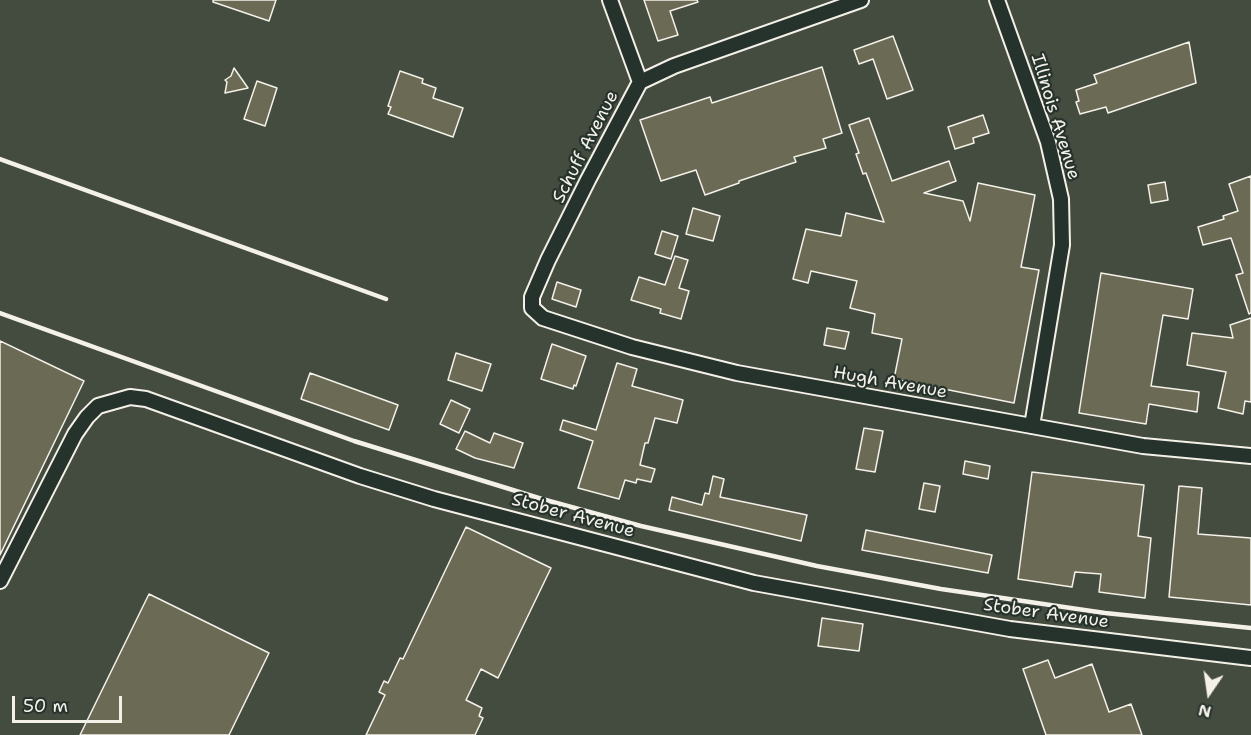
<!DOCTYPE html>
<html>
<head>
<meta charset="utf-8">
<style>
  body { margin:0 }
  #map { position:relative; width:1251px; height:735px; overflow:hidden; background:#343e35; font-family:"Shantell Sans",sans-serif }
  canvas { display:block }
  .north { position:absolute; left:1179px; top:663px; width:60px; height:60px; -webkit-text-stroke:4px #26332d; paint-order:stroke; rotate:193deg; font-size:16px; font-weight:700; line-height:24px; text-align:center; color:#f4f1e8 }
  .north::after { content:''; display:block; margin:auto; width:21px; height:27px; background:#f4f1e8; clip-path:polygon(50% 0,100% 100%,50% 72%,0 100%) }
  .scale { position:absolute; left:12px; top:696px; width:110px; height:27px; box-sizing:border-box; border:3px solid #f4f1e8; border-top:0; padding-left:8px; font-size:18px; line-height:21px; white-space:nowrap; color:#f4f1e8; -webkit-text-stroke:4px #26332d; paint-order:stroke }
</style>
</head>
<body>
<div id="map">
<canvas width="1251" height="735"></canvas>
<div class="north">N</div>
<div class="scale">50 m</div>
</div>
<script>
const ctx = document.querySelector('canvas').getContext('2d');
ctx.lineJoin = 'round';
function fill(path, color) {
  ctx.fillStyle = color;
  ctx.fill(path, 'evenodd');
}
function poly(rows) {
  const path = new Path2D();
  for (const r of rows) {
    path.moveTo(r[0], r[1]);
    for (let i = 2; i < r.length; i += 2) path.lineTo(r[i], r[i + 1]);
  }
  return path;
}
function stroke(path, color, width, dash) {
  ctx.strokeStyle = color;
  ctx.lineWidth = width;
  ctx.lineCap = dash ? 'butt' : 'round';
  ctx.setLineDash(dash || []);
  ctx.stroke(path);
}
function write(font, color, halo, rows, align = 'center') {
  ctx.font = font + ' "Shantell Sans",sans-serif';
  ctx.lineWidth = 4.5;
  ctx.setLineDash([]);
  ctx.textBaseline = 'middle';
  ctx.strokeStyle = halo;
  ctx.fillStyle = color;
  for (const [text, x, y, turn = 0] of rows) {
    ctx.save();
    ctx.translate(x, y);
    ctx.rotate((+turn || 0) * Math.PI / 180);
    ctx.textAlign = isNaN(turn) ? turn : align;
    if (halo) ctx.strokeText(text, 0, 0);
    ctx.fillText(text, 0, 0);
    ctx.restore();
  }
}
fill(poly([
  [0,0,1251,0,1251,735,0,735]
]), '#444b3f');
const building = poly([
  [213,0,276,0,269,21,213,2,213,0],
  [644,0,697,0,698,2,670,11,678,35,658,41,644,0],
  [893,36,913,90,887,99,873,59,859,64,854,50,893,36],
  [1189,42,1196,83,1108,113,1106,107,1080,114,1076,102,1079,101,1076,90,1097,83,1094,75,1189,42],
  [822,67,842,133,823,139,826,148,794,157,796,162,739,181,739,183,705,195,696,170,661,181,640,120,710,97,712,103,822,67],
  [234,68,248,88,225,93,227,82,225,80,231,76,234,68],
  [400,71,423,79,422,83,436,88,433,98,463,108,453,137,388,114,391,107,388,106,400,71],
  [257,81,277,88,265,126,244,119,257,81],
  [983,115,989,133,973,138,974,143,955,149,948,127,983,115],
  [869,118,892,181,949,161,956,181,924,193,963,201,970,221,978,183,1035,195,1021,267,1039,270,1014,403,894,379,902,339,872,333,875,314,850,308,857,281,811,271,808,283,793,279,806,229,841,236,846,213,884,222,866,173,863,174,856,154,859,153,849,125,869,118],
  [1251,176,1251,313,1249,314,1236,275,1243,273,1231,238,1203,245,1198,227,1224,219,1223,216,1238,211,1229,184,1251,176],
  [1165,182,1168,200,1151,203,1148,185,1165,182],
  [693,208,720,216,713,241,686,234,693,208],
  [662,231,678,236,671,259,655,254,662,231],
  [675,256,688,260,679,288,689,291,681,319,660,313,661,309,631,300,639,277,665,285,675,256],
  [1101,273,1193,289,1188,319,1163,315,1151,386,1199,392,1197,412,1149,404,1146,424,1079,413,1101,273],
  [557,282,581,290,576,307,552,299,557,282],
  [1251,318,1251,402,1245,401,1243,414,1218,408,1226,372,1187,365,1192,333,1233,338,1230,325,1251,318],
  [827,328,849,332,845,349,824,345,827,328],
  [0,341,84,381,0,555,0,341],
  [552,344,586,356,576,386,574,385,573,389,541,379,552,344],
  [456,353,491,364,482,391,448,380,456,353],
  [617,363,637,369,632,386,683,400,677,423,655,418,648,443,645,443,640,465,655,469,651,482,637,479,636,483,625,480,619,499,578,488,593,441,560,430,563,420,596,430,617,363],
  [310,373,398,405,389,430,301,399,310,373],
  [451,400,470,409,459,433,440,424,451,400],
  [864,428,883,431,875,472,856,469,864,428],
  [465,431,490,443,494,433,523,443,514,468,475,458,456,449,465,431],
  [965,461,990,466,988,479,963,474,965,461],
  [1032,472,1144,485,1138,536,1151,538,1145,598,1099,592,1101,574,1075,572,1072,587,1018,579,1032,472],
  [713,476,724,479,720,497,807,515,801,541,669,510,672,497,702,505,705,493,709,494,713,476],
  [924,483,940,486,935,512,919,509,924,483],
  [1179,486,1202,488,1198,534,1251,538,1251,605,1169,597,1179,486],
  [466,527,551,568,498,678,481,669,466,700,482,708,479,716,483,718,475,735,366,735,385,695,379,692,384,681,388,683,400,658,403,659,466,527],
  [866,530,992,555,988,573,862,550,866,530],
  [149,594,269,653,229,735,80,735,149,594],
  [822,618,863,624,859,651,818,646,822,618],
  [1048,660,1055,678,1092,664,1109,712,1131,704,1142,735,1046,735,1023,669,1048,660]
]);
fill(building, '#6b6a55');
stroke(building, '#f4f1e8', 1.5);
const minor = poly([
  [610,0,640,82,588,180,548,260,532,297,532,308,543,318,632,347,737,373,1143,446,1251,456],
  [997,0,1048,142,1061,199,1062,245,1032,426],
  [640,82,674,66,861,0],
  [0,581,75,434,87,417,98,406,130,397,146,399,360,476,434,499,754,583,1010,629,1251,658]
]);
stroke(minor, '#f4f1e8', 18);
stroke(minor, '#26332d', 14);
stroke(poly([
  [0,159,386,299],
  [0,313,354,441,542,499,641,526,817,566,941,589,1105,613,1251,628]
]), '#f4f1e8', 4.5);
write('18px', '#f4f1e8', '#26332d', [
  ["Illinois Avenue",1055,117,73],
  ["Schuff Avenue",586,147,-63],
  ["Hugh Avenue",890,383,10],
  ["Stober Avenue",573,516,15],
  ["Stober Avenue",1046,614,8]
]);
</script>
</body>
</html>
